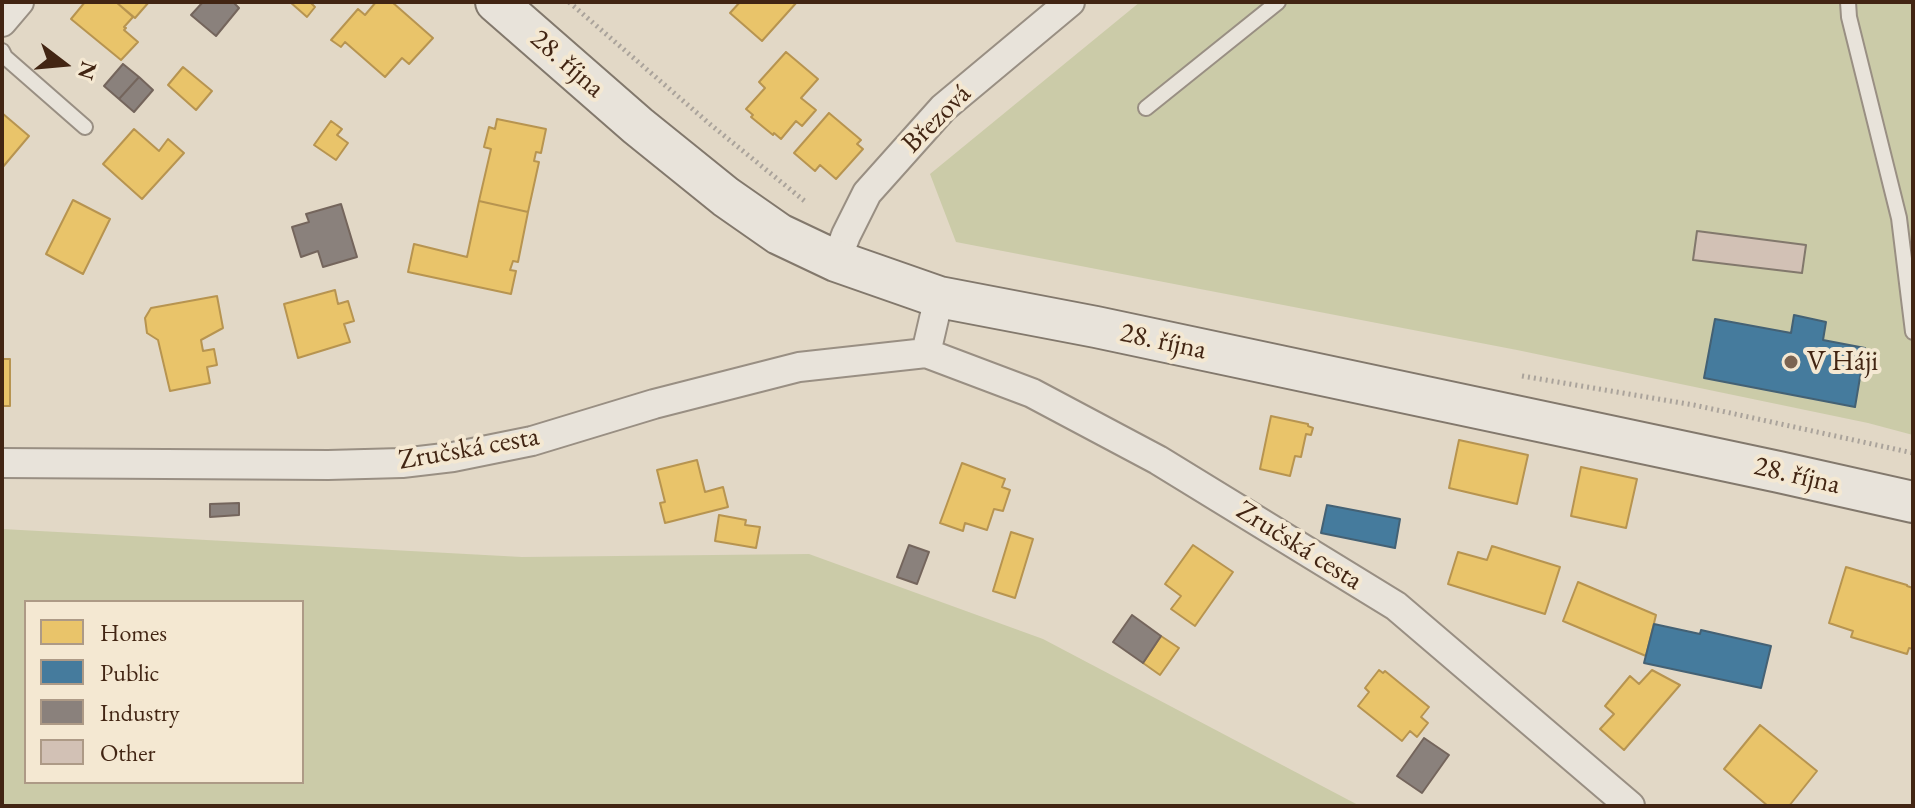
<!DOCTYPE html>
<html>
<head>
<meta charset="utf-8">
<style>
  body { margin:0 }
  #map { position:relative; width:1915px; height:808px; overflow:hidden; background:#e2d8c6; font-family:"EB Garamond",serif }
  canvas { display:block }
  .frame { position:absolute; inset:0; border:4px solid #422513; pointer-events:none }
  .legend { position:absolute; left:24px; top:600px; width:280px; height:184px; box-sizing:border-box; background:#f4e8d2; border:2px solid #ad9a86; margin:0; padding:10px 14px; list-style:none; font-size:24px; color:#422513 }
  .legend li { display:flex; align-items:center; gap:16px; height:40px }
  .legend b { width:40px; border:2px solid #ad9a86 }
  .north { position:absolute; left:24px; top:24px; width:80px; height:80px; -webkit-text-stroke:6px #f4e8d2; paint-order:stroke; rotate:106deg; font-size:22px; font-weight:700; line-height:32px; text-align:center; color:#422513 }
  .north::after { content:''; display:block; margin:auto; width:28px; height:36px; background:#422513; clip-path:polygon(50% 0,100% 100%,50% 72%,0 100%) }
</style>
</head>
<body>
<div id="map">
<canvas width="1915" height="808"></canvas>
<div class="frame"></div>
<ul class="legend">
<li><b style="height:22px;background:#e9c46a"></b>Homes</li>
<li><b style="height:22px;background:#457b9d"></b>Public</li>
<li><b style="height:22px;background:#8a817c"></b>Industry</li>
<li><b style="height:22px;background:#d2c1b5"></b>Other</li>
</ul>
<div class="north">N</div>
</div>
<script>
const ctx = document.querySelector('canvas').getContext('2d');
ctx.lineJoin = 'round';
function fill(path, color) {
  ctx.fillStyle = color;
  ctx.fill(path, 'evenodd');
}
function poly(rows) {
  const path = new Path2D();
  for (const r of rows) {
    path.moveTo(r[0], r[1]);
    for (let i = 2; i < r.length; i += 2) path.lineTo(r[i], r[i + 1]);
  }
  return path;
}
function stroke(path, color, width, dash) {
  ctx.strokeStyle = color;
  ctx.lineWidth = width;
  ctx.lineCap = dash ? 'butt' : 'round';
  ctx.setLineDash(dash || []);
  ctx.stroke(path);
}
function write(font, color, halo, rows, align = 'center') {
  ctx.font = font + ' "EB Garamond",serif';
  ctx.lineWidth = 8;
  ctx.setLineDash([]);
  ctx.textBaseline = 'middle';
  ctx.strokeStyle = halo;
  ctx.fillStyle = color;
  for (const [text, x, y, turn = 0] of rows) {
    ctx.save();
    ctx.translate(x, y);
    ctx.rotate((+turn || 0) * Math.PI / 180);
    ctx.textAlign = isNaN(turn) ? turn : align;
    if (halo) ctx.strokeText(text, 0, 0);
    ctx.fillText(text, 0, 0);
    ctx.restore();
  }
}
fill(poly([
  [1140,2,1913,2,1913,435,1868,423,1517,350,956,242,930,174],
  [2,529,522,557,809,554,1043,639,1360,806,2,806],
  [26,602,302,602,302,782,26,782]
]), '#cbcba8');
const homes = poly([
  [85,2,116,2,133,17,124,27,126,28,124,30,138,42,121,60,71,19,85,2],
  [116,2,149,2,135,18,116,2],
  [290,2,310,2,315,7,307,17,290,2],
  [376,2,392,2,433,38,409,64,402,58,385,77,345,42,341,47,331,40,358,9,365,15,376,2],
  [740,2,797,2,762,41,730,13,740,2],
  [786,52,818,79,801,98,816,110,802,126,796,121,781,139,774,133,773,135,751,117,753,115,746,109,765,88,759,82,786,52],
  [183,67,212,91,196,110,168,85,183,67],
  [2,113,29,136,2,168,2,113],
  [829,113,861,140,857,144,863,149,836,179,820,165,815,171,794,153,829,113],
  [497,119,546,129,541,153,536,152,534,161,539,162,528,212,479,201,491,149,484,147,489,127,495,129,497,119],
  [331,121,342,129,337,135,348,143,336,160,314,145,331,121],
  [134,129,159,151,168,139,184,153,142,199,103,164,134,129],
  [73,200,110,219,83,274,46,254,73,200],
  [479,201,528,212,518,262,513,261,510,270,516,271,511,294,408,272,414,244,467,257,479,201],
  [335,290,338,304,348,301,354,321,344,324,350,342,298,358,284,304,335,290],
  [217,296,223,328,201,340,203,351,214,349,217,365,207,367,210,383,170,391,158,340,147,333,145,318,151,308,217,296],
  [2,359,10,359,10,406,2,406,2,359],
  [1271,416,1308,424,1308,426,1313,428,1311,435,1306,434,1301,457,1295,456,1290,476,1260,469,1271,416],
  [1459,440,1528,455,1517,504,1449,488,1459,440],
  [697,460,705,492,723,487,728,507,665,523,660,503,665,502,657,470,697,460],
  [962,463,1005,479,1002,487,1010,490,1003,511,994,509,987,530,965,523,963,531,940,523,962,463],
  [1581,467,1637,479,1626,528,1571,516,1581,467],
  [719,515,746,520,745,525,760,527,756,548,715,541,719,515],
  [1011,532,1033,539,1015,598,993,591,1011,532],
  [1193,545,1233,572,1195,626,1171,609,1181,596,1165,584,1193,545],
  [1492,546,1560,567,1545,614,1448,584,1458,552,1487,560,1492,546],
  [1846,567,1907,585,1907,586,1913,588,1913,649,1909,648,1907,654,1851,637,1853,631,1829,623,1846,567],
  [1578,582,1656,615,1646,656,1563,621,1578,582],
  [1161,636,1179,648,1160,675,1143,663,1161,636],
  [1379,670,1383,673,1385,671,1429,707,1421,717,1428,723,1417,737,1410,731,1402,741,1358,706,1369,692,1365,688,1379,670],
  [1652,670,1680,685,1624,750,1600,729,1614,714,1605,706,1630,676,1639,684,1652,670],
  [1760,725,1817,771,1789,806,1768,806,1724,769,1760,725]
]);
fill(homes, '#e9c46a');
stroke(homes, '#b79450', 2);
const public = poly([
  [1794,315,1826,322,1823,340,1865,348,1855,407,1704,378,1715,319,1791,333,1794,315],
  [1327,505,1400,519,1395,548,1321,533,1327,505],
  [1654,624,1700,634,1701,630,1771,646,1761,688,1644,663,1654,624]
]);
fill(public, '#457b9d');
stroke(public, '#446174', 2);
const industry = poly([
  [203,2,233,2,239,8,216,36,191,15,203,2],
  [123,64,139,77,119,99,104,86,123,64],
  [139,77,153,90,134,112,119,99,139,77],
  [341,204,357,257,323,267,318,251,301,257,292,227,309,222,306,214,341,204],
  [239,503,239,515,210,517,210,504,239,503],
  [909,545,929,552,917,584,897,577,909,545],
  [1132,615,1161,636,1143,663,1113,642,1132,615],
  [1424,738,1449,755,1422,793,1397,776,1424,738]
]);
fill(industry, '#8a817c');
stroke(industry, '#74655c', 2);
const building = poly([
  [1697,231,1806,245,1802,273,1693,260,1697,231]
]);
fill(building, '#d2c1b5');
stroke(building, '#82786c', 2);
const service = poly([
  [1848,2,1849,17,1899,218,1913,332],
  [2,51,5,57,85,127],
  [1146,108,1278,2]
]);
const minor = poly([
  [2,22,19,2],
  [836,261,846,235,867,193,943,108,1070,2],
  [926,353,939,297],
  [2,463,328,465,402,463,453,457,532,441,654,404,799,367,926,353,1032,393,1158,460,1396,606,1630,806]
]);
const secondary = poly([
  [496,2,638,126,726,197,779,234,836,261,939,297,1096,327,1779,472,1913,502]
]);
stroke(service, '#998f83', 18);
stroke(minor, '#998f83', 32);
stroke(secondary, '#82786c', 44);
stroke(poly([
  [569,2,711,125,807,203],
  [1522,376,1694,405,1913,453]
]), '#aaa39b', 5, [2, 4]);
stroke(service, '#e8e3da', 14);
stroke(minor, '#e8e3da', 28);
stroke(secondary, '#e8e3da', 40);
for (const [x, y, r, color] of [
  [1791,362,8,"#7a6452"]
]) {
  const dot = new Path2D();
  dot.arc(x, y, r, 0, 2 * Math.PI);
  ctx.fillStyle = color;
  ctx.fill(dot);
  stroke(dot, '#f4e8d2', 3);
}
write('28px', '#422513', '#f4e8d2', [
  ["28. října",567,64,41],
  ["Březová",937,119,-45],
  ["28. října",1163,342,12],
  ["Zručská cesta",469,449,-10],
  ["28. října",1797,476,13],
  ["Zručská cesta",1299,546,32]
]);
write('28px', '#422513', '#f4e8d2', [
  ["V Háji",1807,362]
], 'left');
</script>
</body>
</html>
